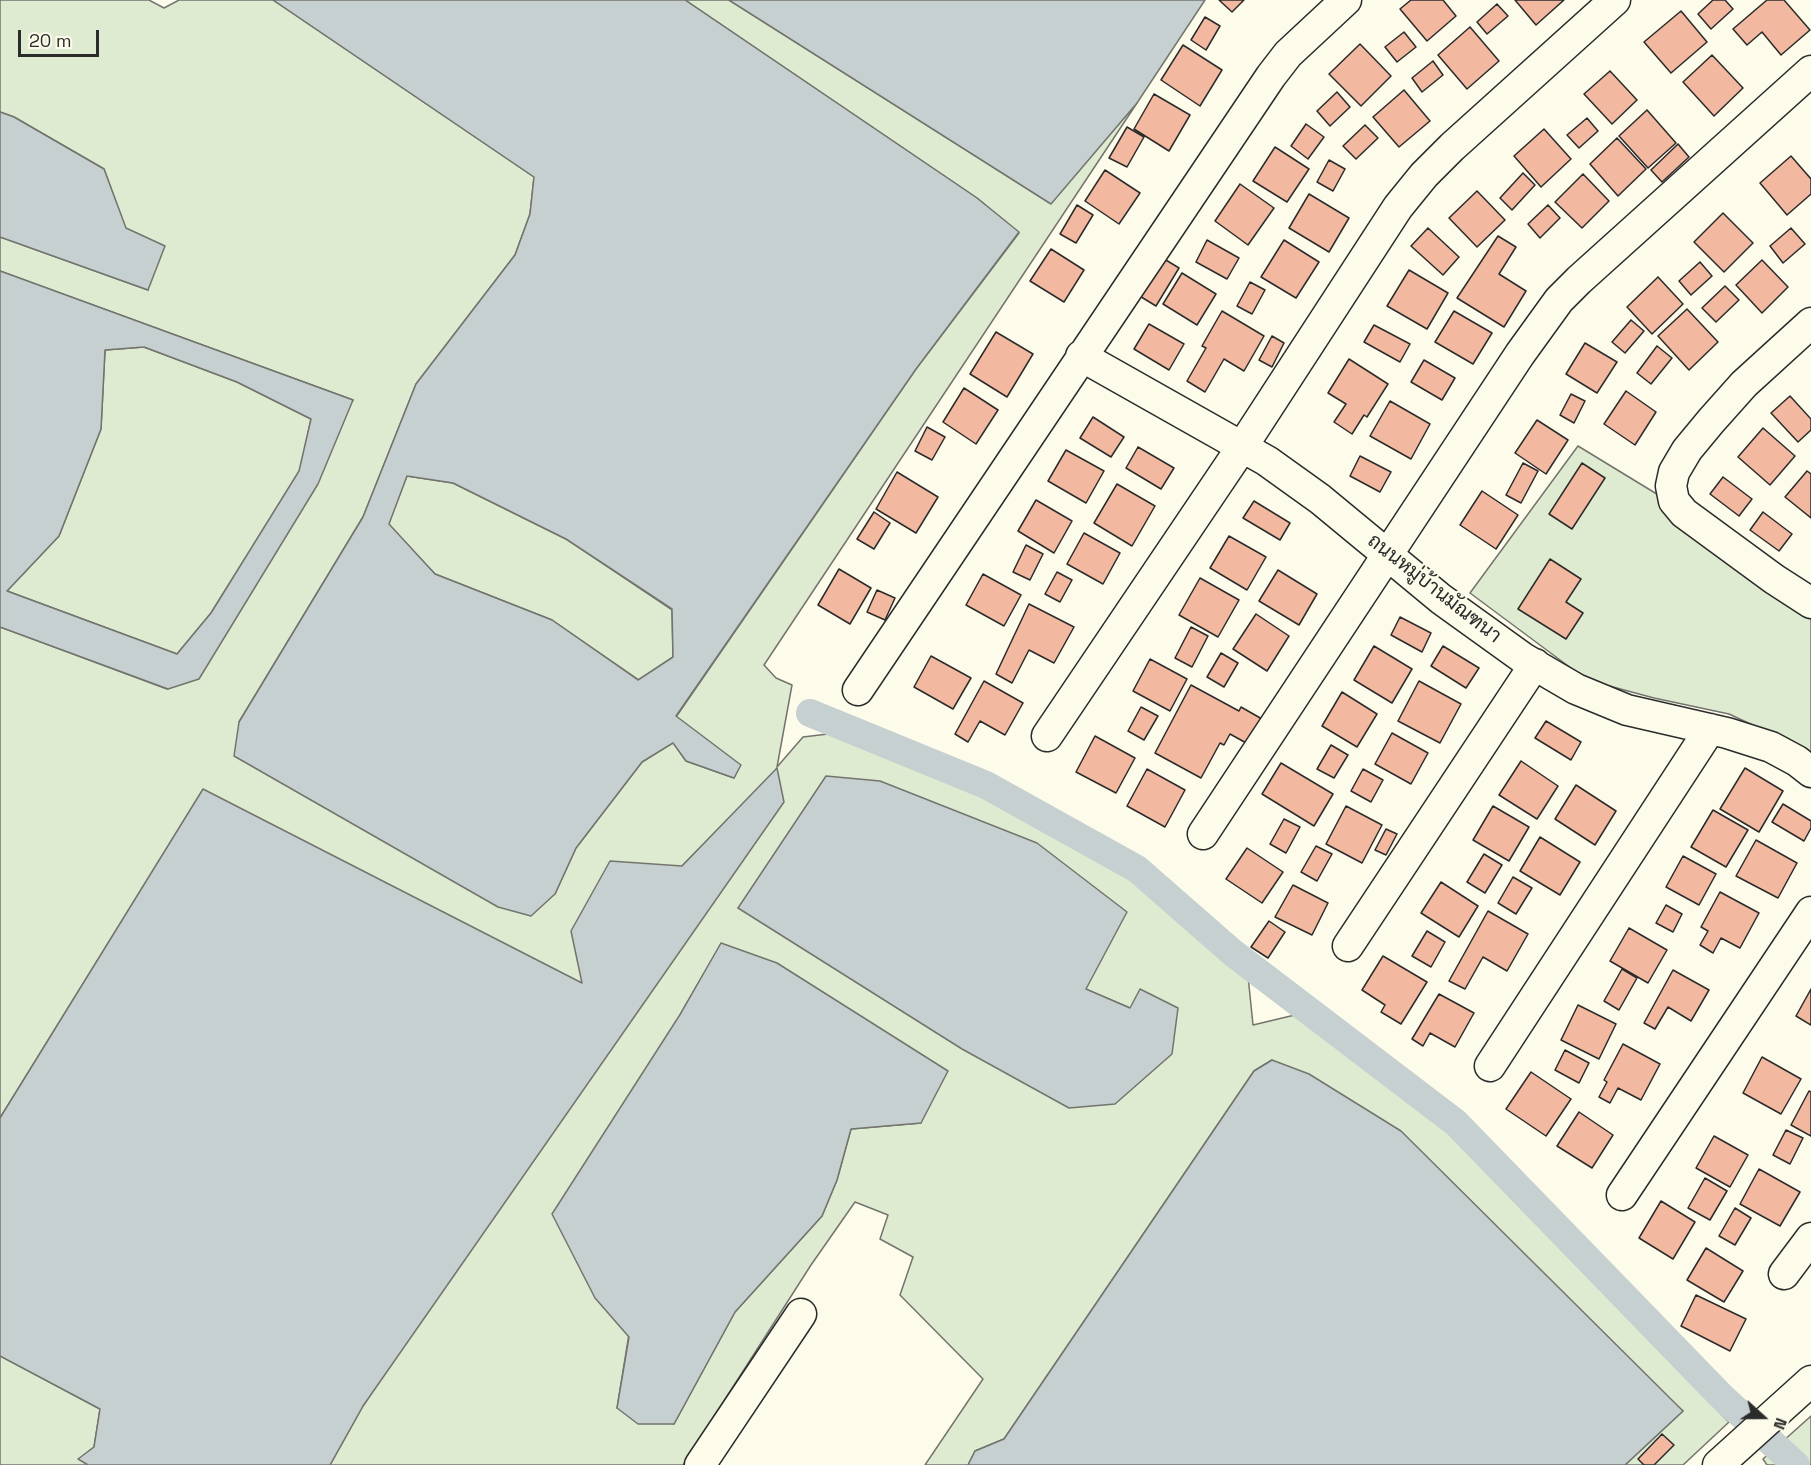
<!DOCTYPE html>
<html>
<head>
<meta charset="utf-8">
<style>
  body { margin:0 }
  #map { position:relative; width:1811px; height:1465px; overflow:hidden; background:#fdfbea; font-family:"Space Grotesk",sans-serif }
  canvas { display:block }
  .north { position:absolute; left:1733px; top:1387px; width:60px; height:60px; -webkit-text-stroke:4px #fdfbea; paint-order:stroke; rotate:111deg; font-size:16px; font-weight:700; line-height:24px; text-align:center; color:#2b2b2b }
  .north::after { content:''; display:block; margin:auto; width:21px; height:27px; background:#2b2b2b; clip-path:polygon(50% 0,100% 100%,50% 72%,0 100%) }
  .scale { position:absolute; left:18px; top:30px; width:81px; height:27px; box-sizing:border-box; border:3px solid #2b2b2b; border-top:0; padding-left:8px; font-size:18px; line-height:21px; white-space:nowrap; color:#2b2b2b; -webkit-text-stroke:4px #fdfbea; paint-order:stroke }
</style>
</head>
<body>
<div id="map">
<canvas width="1811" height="1465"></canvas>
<div class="north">N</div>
<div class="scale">20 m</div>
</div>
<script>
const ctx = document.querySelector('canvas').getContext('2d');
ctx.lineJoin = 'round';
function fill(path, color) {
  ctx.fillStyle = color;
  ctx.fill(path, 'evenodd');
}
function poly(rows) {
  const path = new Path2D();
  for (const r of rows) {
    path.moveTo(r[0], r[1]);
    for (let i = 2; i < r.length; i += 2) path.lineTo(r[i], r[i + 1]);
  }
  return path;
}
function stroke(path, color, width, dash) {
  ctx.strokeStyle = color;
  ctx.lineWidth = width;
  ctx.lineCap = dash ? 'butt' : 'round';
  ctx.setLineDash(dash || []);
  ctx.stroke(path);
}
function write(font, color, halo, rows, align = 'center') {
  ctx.font = font + ' "Space Grotesk",Sarabun,sans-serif';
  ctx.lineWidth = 4.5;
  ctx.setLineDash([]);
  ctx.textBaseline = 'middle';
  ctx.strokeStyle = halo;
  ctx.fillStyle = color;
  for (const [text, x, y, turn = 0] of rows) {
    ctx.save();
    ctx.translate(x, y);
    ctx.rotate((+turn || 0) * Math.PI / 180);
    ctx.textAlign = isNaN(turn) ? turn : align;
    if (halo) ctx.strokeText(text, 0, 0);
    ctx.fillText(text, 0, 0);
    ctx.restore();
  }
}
const green = poly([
  [0,0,149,0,164,8,179,0,273,0,534,177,530,214,515,255,416,384,363,517,239,722,555,894,576,848,642,762,673,742,686,761,734,778,740,765,676,717,916,369,1019,233,977,198,685,0,729,0,1050,203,1137,103,764,665,776,678,792,685,777,767,803,737,828,734,990,796,1082,847,1163,900,1248,976,1253,1025,1299,1014,1432,1116,1729,1422,1683,1465,1625,1465,1683,1411,1272,1060,1254,1071,1004,1439,975,1451,968,1465,925,1465,983,1379,900,1295,913,1257,880,1239,888,1215,855,1202,811,1265,683,1465,330,1465,363,1406,777,769,682,866,582,984,203,790,0,1118,0,627,167,689,353,400,0,271,0,237,148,290,104,169,14,117,0,112,0,0],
  [738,908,1085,989,1130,1008,738,908],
  [721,944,921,1123,851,1129,837,1180,822,1216,735,1312,674,1424,617,1408,681,1013,721,944],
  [144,347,237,382,311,419,300,471,211,613,177,654,7,591,59,536,101,429,105,350,144,347],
  [1578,446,1665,499,1811,617,1811,752,1729,714,1654,698,1587,680,1470,593,1578,446],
  [407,476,453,483,566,539,672,610,673,657,639,680,552,620,435,574,388,524,407,476],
  [0,1356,100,1409,94,1447,79,1459,88,1465,0,1465,0,1356],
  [1811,1416,1811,1465,1767,1465,1763,1459,1811,1416]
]);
fill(green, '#deebd1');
stroke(green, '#74746e', 1.5);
const water = poly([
  [273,0,685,0,977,198,1019,232,916,369,676,716,741,765,734,778,686,761,673,743,642,762,576,848,555,894,531,916,498,907,234,756,239,722,363,517,416,384,515,255,530,214,534,177,273,0],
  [407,476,453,483,566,539,672,609,673,657,638,680,552,620,435,574,389,524,407,476],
  [729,0,1205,0,1137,103,1051,204,729,0],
  [0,112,14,117,104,169,126,228,165,246,148,290,0,237,0,112],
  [0,271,353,400,318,484,199,679,168,689,0,627,0,271],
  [144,347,237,382,311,419,299,471,211,613,177,654,7,591,59,536,101,429,105,350,144,347],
  [777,768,784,802,363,1406,330,1465,88,1465,78,1459,94,1447,100,1409,0,1356,0,1118,203,789,582,983,571,931,610,861,682,866,777,768],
  [826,776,880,781,1037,843,1127,912,1086,989,1130,1008,1140,989,1178,1008,1172,1054,1115,1104,1069,1108,962,1049,738,908,826,776],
  [721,943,777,963,948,1071,921,1123,851,1129,837,1180,822,1216,735,1312,674,1424,638,1424,617,1408,629,1337,595,1298,552,1214,681,1013,721,943],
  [1272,1060,1309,1074,1401,1131,1683,1411,1625,1465,968,1465,975,1451,1004,1439,1254,1071,1272,1060]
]);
fill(water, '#c7d0d0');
stroke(water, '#74746e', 1.5);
stroke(poly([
  [810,713,986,785,1137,869,1233,953,1456,1123,1721,1396,1796,1465]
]), '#c7d0d0', 28);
const building = poly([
  [1219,0,1244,0,1232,12,1219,0],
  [1411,0,1443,0,1456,16,1427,41,1400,9,1411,0],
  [1515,0,1564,0,1536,25,1515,0],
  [1713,0,1725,0,1733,9,1711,29,1698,14,1713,0],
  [1767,0,1784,0,1810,30,1781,55,1762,32,1747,45,1733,29,1767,0],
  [1497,4,1508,16,1487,34,1477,22,1497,4],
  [1681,11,1707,42,1671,73,1644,42,1681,11],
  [1205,17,1220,26,1206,50,1191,40,1205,17],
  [1470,27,1499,61,1467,89,1438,55,1470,27],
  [1404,32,1416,47,1397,62,1385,47,1404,32],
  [1360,44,1391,76,1361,106,1329,74,1360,44],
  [1183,45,1222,70,1200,106,1161,80,1183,45],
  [1712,55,1743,88,1714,116,1683,82,1712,55],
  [1433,61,1443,75,1422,92,1412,78,1433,61],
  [1610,71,1637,100,1612,124,1584,94,1610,71],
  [1404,90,1430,121,1399,147,1373,117,1404,90],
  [1337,92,1350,107,1330,126,1317,111,1337,92],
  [1154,94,1190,115,1169,151,1134,129,1154,94],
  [1647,110,1676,143,1648,168,1619,136,1647,110],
  [1587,118,1598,131,1579,148,1567,135,1587,118],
  [1306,124,1324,137,1308,159,1291,146,1306,124],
  [1365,125,1378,138,1356,159,1343,146,1365,125],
  [1127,127,1144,137,1127,167,1109,158,1127,127],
  [1544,129,1571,159,1541,187,1514,156,1544,129],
  [1617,138,1646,169,1618,196,1590,164,1617,138],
  [1678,144,1689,157,1662,182,1651,170,1678,144],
  [1275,147,1309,169,1287,202,1253,181,1275,147],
  [1791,156,1811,179,1811,194,1787,215,1760,183,1791,156],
  [1329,160,1345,169,1333,191,1317,182,1329,160],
  [1105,170,1140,193,1119,224,1085,201,1105,170],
  [1523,173,1535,185,1512,210,1500,198,1523,173],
  [1583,174,1609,201,1582,228,1555,202,1583,174],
  [1240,184,1274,208,1248,245,1215,221,1240,184],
  [1477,191,1505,220,1477,247,1449,218,1477,191],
  [1309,194,1349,218,1329,252,1289,228,1309,194],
  [1077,205,1093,215,1076,243,1060,234,1077,205],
  [1548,205,1560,218,1540,238,1528,224,1548,205],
  [1723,213,1753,243,1724,272,1694,242,1723,213],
  [1428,228,1459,257,1443,275,1411,246,1428,228],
  [1791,228,1805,244,1783,263,1770,246,1791,228],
  [1498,236,1516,247,1499,274,1526,291,1504,327,1457,298,1498,236],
  [1207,240,1239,258,1227,279,1196,262,1207,240],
  [1284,240,1319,262,1296,298,1261,277,1284,240],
  [1051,249,1084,270,1064,302,1030,281,1051,249],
  [1161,257,1179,268,1156,306,1138,295,1161,257],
  [1762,260,1788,287,1762,313,1736,285,1762,260],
  [1700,262,1712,276,1691,295,1679,281,1700,262],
  [1409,270,1448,293,1427,329,1387,306,1409,270],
  [1182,273,1216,294,1197,325,1163,304,1182,273],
  [1658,277,1683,304,1652,334,1627,307,1658,277],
  [1250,282,1265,290,1252,314,1237,306,1250,282],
  [1725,286,1739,300,1716,322,1702,308,1725,286],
  [1687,309,1718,342,1689,370,1658,336,1687,309],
  [1222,311,1264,336,1244,371,1224,359,1205,392,1187,381,1206,348,1202,346,1222,311],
  [1454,311,1492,333,1473,364,1435,342,1454,311],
  [1631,320,1644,331,1625,353,1612,342,1631,320],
  [1149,324,1184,344,1169,370,1134,349,1149,324],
  [1374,325,1410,344,1400,362,1364,342,1374,325],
  [996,332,1033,354,1007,397,970,374,996,332],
  [1272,336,1284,343,1272,367,1259,360,1272,336],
  [1585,343,1617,362,1597,393,1566,374,1585,343],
  [1657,346,1672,358,1651,384,1637,373,1657,346],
  [1349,359,1388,384,1367,417,1364,415,1352,434,1334,422,1346,404,1328,393,1349,359],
  [1424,360,1455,378,1442,400,1411,382,1424,360],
  [964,388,998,410,976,444,943,422,964,388],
  [1626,391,1656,412,1635,445,1604,424,1626,391],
  [1571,394,1585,401,1574,423,1560,415,1571,394],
  [1790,396,1811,419,1811,430,1798,442,1771,413,1790,396],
  [1390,401,1430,424,1411,459,1370,436,1390,401],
  [1093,417,1124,437,1111,457,1080,438,1093,417],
  [1537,420,1568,440,1546,474,1515,453,1537,420],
  [927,427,945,437,932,460,915,451,927,427],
  [1763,428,1795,456,1770,485,1738,457,1763,428],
  [1138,447,1174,468,1161,489,1126,468,1138,447],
  [1066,450,1104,471,1086,503,1048,481,1066,450],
  [1360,456,1391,472,1380,492,1350,476,1360,456],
  [1523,463,1538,471,1521,503,1506,495,1523,463],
  [1582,463,1605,478,1572,529,1549,514,1582,463],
  [1807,471,1811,474,1811,518,1785,497,1807,471],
  [897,472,938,497,916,533,876,509,897,472],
  [1723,477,1752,499,1739,516,1710,494,1723,477],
  [1117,484,1155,506,1132,546,1094,523,1117,484],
  [1482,491,1518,515,1496,549,1460,525,1482,491],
  [1036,500,1072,521,1054,553,1018,531,1036,500],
  [1254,501,1290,523,1280,540,1243,518,1254,501],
  [874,512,890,523,874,549,857,539,874,512],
  [1763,512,1792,534,1779,551,1750,530,1763,512],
  [1084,533,1120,553,1103,584,1067,564,1084,533],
  [1229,536,1266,557,1247,590,1210,568,1229,536],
  [1026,545,1043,554,1030,580,1013,572,1026,545],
  [1550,559,1581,579,1566,602,1583,613,1566,639,1518,609,1550,559],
  [839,569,871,588,850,624,818,605,839,569],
  [1278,570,1317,594,1299,625,1259,601,1278,570],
  [1057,572,1072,580,1060,602,1045,594,1057,572],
  [983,574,1021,595,1004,626,966,605,983,574],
  [1200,578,1239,600,1218,637,1179,615,1200,578],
  [877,590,895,598,885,620,867,612,877,590],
  [1029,604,1074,627,1054,663,1029,650,1012,683,996,674,1029,604],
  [1256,614,1289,636,1267,671,1233,649,1256,614],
  [1400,617,1431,633,1422,652,1391,635,1400,617],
  [1191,627,1208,636,1192,667,1175,658,1191,627],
  [1374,646,1412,669,1392,703,1354,680,1374,646],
  [1443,646,1479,668,1466,688,1431,666,1443,646],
  [1221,653,1238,663,1224,687,1207,677,1221,653],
  [931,656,971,678,953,709,914,687,931,656],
  [1150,659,1187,679,1170,711,1133,691,1150,659],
  [984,681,1023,703,1005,735,980,721,968,742,955,734,984,681],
  [1419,681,1461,704,1440,743,1398,721,1419,681],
  [1191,685,1239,711,1241,707,1262,719,1248,744,1230,734,1224,745,1220,743,1201,778,1155,753,1191,685],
  [1342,692,1377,714,1357,747,1322,726,1342,692],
  [1141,707,1158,716,1144,740,1128,731,1141,707],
  [1546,721,1581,742,1571,760,1535,738,1546,721],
  [1392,733,1428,753,1411,784,1375,764,1392,733],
  [1095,736,1135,758,1116,793,1076,772,1095,736],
  [1331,745,1348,755,1334,778,1317,769,1331,745],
  [1521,761,1558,786,1537,819,1499,795,1521,761],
  [1281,763,1333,794,1314,826,1262,794,1281,763],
  [1745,768,1783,791,1759,832,1720,809,1745,768],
  [1147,769,1185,790,1165,827,1127,806,1147,769],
  [1363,769,1383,780,1371,802,1351,791,1363,769],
  [1576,785,1616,811,1595,845,1555,819,1576,785],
  [1783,804,1811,821,1811,828,1804,841,1772,822,1783,804],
  [1346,806,1382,825,1362,863,1326,844,1346,806],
  [1493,806,1529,827,1509,861,1473,840,1493,806],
  [1713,810,1748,830,1726,867,1691,847,1713,810],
  [1284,819,1300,827,1286,853,1270,844,1284,819],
  [1386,829,1397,834,1386,855,1375,850,1386,829],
  [1540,837,1580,862,1560,895,1520,871,1540,837],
  [1756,840,1797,863,1778,898,1736,876,1756,840],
  [1316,846,1332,854,1317,881,1301,872,1316,846],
  [1247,848,1283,872,1262,903,1226,879,1247,848],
  [1484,854,1502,865,1485,893,1467,882,1484,854],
  [1683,856,1716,874,1699,905,1666,887,1683,856],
  [1513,877,1532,888,1516,914,1498,903,1513,877],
  [1441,882,1478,906,1459,937,1421,913,1441,882],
  [1293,885,1328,903,1312,935,1275,917,1293,885],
  [1720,892,1759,913,1740,948,1721,938,1713,953,1700,945,1708,931,1701,927,1720,892],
  [1666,905,1682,914,1673,932,1656,923,1666,905],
  [1488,911,1528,934,1507,971,1483,957,1465,989,1449,981,1488,911],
  [1269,921,1285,932,1268,958,1251,947,1269,921],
  [1629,928,1667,950,1648,983,1610,961,1629,928],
  [1427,931,1445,942,1431,967,1412,956,1427,931],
  [1383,956,1427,982,1401,1024,1381,1012,1385,1005,1362,990,1383,956],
  [1622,969,1637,978,1619,1010,1604,1001,1622,969],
  [1673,970,1709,990,1691,1021,1668,1007,1655,1029,1644,1023,1673,970],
  [1811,989,1811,1025,1796,1016,1811,989],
  [1439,994,1474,1013,1455,1047,1430,1033,1423,1046,1412,1039,1439,994],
  [1578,1005,1616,1024,1599,1059,1561,1040,1578,1005],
  [1623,1044,1660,1064,1641,1100,1618,1088,1610,1103,1599,1097,1607,1082,1604,1080,1623,1044],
  [1565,1050,1589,1063,1579,1083,1555,1070,1565,1050],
  [1762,1057,1801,1079,1781,1114,1743,1093,1762,1057],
  [1531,1072,1571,1099,1546,1136,1506,1109,1531,1072],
  [1809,1091,1811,1092,1811,1136,1791,1125,1809,1091],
  [1579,1112,1613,1135,1592,1168,1557,1146,1579,1112],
  [1786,1130,1803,1138,1790,1164,1773,1155,1786,1130],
  [1714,1136,1748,1155,1730,1187,1696,1168,1714,1136],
  [1759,1169,1800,1192,1780,1226,1740,1204,1759,1169],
  [1705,1178,1727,1191,1710,1220,1688,1208,1705,1178],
  [1661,1201,1695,1222,1673,1259,1639,1238,1661,1201],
  [1735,1208,1751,1218,1735,1245,1719,1236,1735,1208],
  [1706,1248,1743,1271,1724,1302,1687,1280,1706,1248],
  [1696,1295,1746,1319,1730,1351,1681,1326,1696,1295],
  [1662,1434,1674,1445,1654,1465,1644,1465,1638,1459,1662,1434]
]);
fill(building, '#f2b8a0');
stroke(building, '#2b2b2b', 1.5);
const minor = poly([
  [1811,323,1744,384,1711,421,1687,450,1674,472,1671,486,1674,501,1684,513,1774,579,1811,603],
  [1081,356,1267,461,1320,499,1441,599,1523,658,1576,689,1627,710,1727,733,1771,747,1797,761,1811,772],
  [858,690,1271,76,1288,54,1346,0],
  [1047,736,1242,447,1398,207,1424,175,1452,147,1615,0],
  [1203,834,1520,354,1559,300,1579,280,1811,71],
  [1348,946,1535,664],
  [1490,1066,1710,729],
  [1622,1195,1811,912],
  [1784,1274,1811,1238],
  [700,1465,801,1314],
  [1718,1465,1811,1381]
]);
stroke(minor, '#2b2b2b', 33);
stroke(minor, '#fdfbea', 30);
write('20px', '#2b2b2b', '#fdfbea', [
  ["ถนนหมู่บ้านมัณฑนา",1434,589,38]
]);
</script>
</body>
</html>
